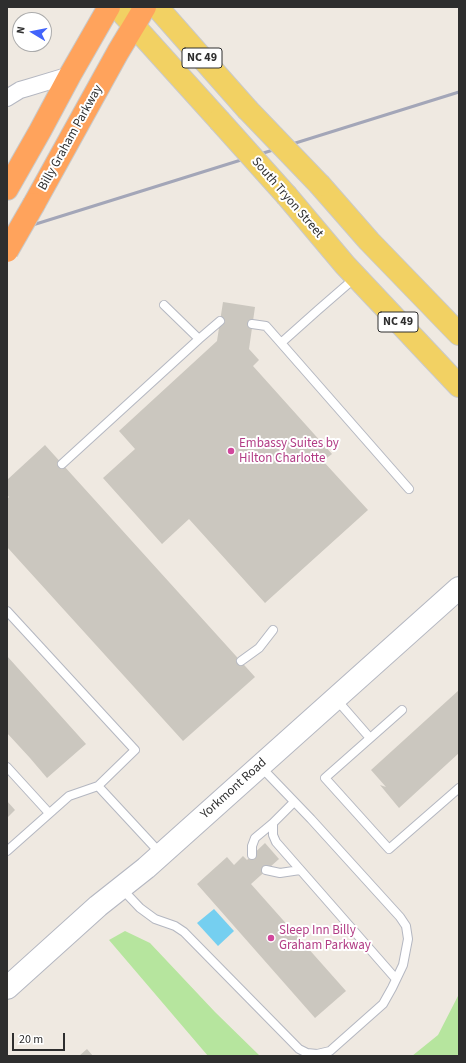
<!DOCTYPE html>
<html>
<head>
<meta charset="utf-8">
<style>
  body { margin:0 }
  #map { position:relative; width:466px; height:1063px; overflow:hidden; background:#efe9e1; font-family:"Source Sans 3",sans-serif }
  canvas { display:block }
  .frame { position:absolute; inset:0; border:8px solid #2e2e2e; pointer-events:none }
  .north { position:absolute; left:12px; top:12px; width:40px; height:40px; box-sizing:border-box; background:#fff; border:1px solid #ababab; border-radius:50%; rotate:280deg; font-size:11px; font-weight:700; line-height:16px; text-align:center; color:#2e2e2e }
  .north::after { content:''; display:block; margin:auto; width:14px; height:18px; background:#4264fb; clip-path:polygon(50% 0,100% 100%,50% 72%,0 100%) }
  .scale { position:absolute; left:12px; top:1033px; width:53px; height:18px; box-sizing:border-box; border:2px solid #2e2e2e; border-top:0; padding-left:5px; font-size:12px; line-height:14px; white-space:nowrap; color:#2e2e2e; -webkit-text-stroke:3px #fff; paint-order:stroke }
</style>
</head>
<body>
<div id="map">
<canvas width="466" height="1063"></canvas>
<div class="frame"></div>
<div class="north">N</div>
<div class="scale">20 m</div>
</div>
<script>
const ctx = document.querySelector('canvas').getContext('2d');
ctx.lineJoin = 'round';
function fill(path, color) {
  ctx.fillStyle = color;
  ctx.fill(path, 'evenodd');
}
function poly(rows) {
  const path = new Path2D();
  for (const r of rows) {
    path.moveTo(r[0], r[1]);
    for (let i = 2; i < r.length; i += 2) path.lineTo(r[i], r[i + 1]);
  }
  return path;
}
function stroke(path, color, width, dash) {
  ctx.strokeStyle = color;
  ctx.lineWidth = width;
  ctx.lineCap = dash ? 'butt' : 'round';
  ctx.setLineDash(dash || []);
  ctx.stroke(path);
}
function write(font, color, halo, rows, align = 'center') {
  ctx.font = font + ' "Source Sans 3",sans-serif';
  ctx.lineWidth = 4;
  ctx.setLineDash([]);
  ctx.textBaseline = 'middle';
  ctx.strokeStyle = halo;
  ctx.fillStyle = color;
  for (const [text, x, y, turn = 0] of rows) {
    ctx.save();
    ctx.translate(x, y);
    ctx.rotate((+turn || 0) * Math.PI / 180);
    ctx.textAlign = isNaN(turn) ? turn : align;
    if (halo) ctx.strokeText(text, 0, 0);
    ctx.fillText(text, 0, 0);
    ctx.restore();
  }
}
fill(poly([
  [125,931,150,943,215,1012,260,1056,208,1056,109,940],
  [459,994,459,1056,412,1056,438,1035]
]), '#b6e59e');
fill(poly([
  [214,909,234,931,218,946,197,923]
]), '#75cff0');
fill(poly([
  [223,302,255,307,249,349,259,360,253,366,332,454,323,461,368,510,265,603,189,519,162,544,103,478,135,449,119,431,217,341],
  [45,445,255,677,183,741,7,547,7,499,9,497,7,495,7,480],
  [7,656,86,744,47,778,30,758,7,733],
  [459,690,459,753,399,808,380,785,386,787,371,770],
  [7,801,15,810,7,818],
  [265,843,279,859,251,884,346,991,315,1018,197,884,227,857,234,865,243,856,247,860],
  [87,1049,93,1056,79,1056]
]), '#cbc7bf');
const lane = poly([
  [356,277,318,310,281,343,409,489],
  [164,305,199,339,220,321],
  [252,324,266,326,281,343],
  [62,464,199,339],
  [7,611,135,750,98,786,69,796,7,851],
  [241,661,259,648,273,630],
  [336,699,370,738],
  [402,710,325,778,389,849,459,788],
  [7,767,49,813],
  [98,786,161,854],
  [294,802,273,823,273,835,276,842,396,979],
  [252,855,252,846,255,838,273,823],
  [266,870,280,873,300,870],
  [122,889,140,908,155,919,175,926,184,932,299,1049,307,1053,317,1054,330,1051,383,1004,392,988,403,965,408,939,406,926,400,917,311,819,260,766]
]);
const street = poly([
  [7,98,20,90,27,88,70,75]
]);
const secondary = poly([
  [7,988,98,906,146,868,459,588]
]);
const primary = poly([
  [117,7,219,120],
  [157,7,247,109],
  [320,185,369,241,459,334],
  [287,196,345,265,459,386]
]);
const highway = poly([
  [7,189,40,131,70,75,109,7],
  [34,204,118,52,145,7]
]);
stroke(lane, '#b4b7c1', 10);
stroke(street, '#b4b7c1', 18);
stroke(secondary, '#b4b7c1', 24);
stroke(primary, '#c9c9c9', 24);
stroke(highway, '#c9c9c9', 24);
stroke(lane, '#fff', 8);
stroke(street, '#fff', 16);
stroke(secondary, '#fff', 22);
stroke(primary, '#f2d163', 22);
stroke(highway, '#ffa35c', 22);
stroke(poly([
  [7,233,459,92]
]), '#a3a6b8', 3);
const primaryBridge = poly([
  [247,109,320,185],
  [219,120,287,196]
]);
const highwayBridge = poly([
  [7,251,34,204]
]);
stroke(primaryBridge, '#c9c9c9', 24, []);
stroke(highwayBridge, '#c9c9c9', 24, []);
stroke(primaryBridge, '#f2d163', 22);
stroke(highwayBridge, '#ffa35c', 22);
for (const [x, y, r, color] of [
  [231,451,4,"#d1479c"],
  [271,938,4,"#d1479c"]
]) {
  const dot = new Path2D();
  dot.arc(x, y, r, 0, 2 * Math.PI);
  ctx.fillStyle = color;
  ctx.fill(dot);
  stroke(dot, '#fff', 1.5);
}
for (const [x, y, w] of [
  [202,58,40],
  [398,322,40]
]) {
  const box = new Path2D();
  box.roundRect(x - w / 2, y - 10, w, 20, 3);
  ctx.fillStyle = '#fff';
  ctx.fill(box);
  stroke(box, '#2e2e2e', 1);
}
write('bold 12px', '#2e2e2e', null, [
  ["NC 49",202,58],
  ["NC 49",398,322]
]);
write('13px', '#2e2e2e', '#fff', [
  ["Billy Graham Parkway",71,138,-61],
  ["South Tryon Street",287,198,49],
  ["Yorkmont Road",234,789,-42]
]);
write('13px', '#b23c85', '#fff', [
  ["Embassy Suites by",239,444],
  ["Hilton Charlotte",239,459],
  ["Sleep Inn Billy",279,931],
  ["Graham Parkway",279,946]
], 'left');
</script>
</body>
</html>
